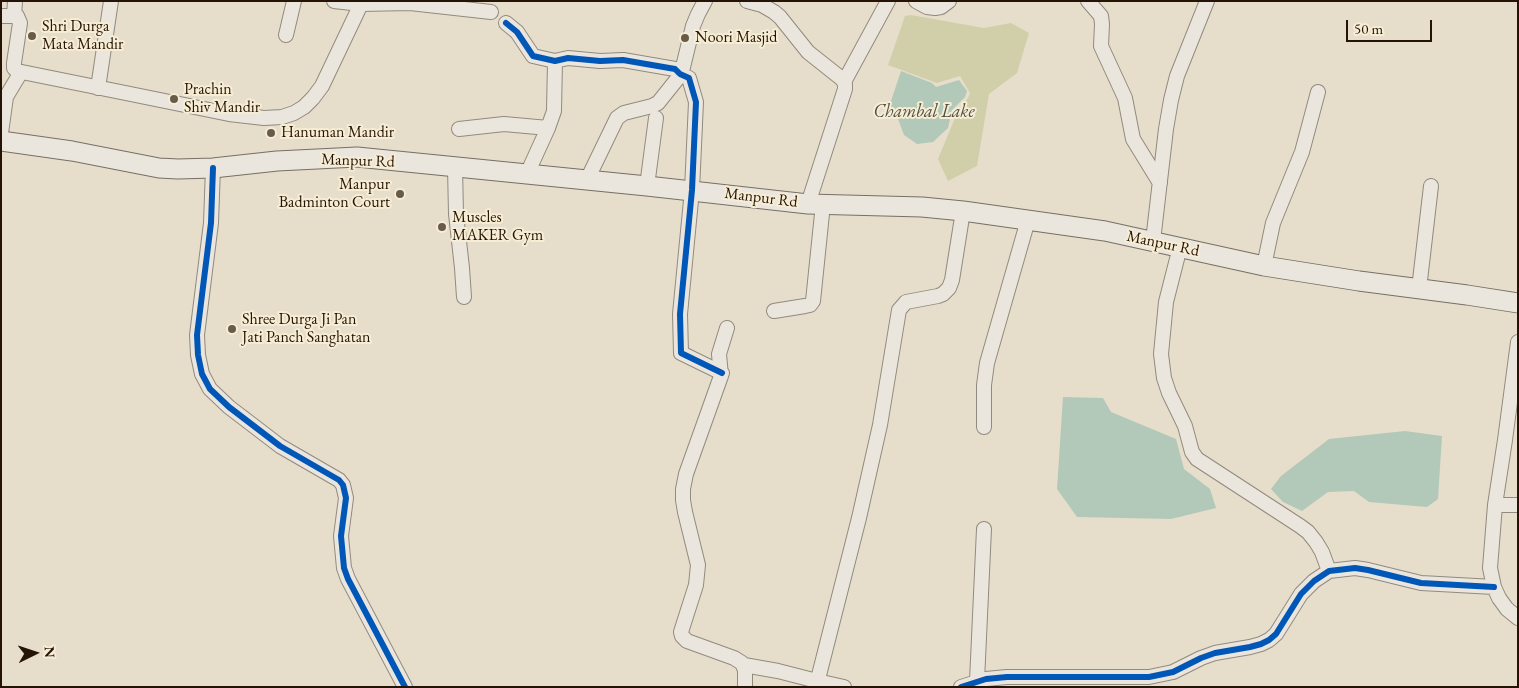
<!DOCTYPE html>
<html>
<head>
<meta charset="utf-8">
<style>
  body { margin:0 }
  #map { position:relative; width:1519px; height:688px; overflow:hidden; background:#e6deca; font-family:"EB Garamond",serif }
  canvas { display:block }
  .frame { position:absolute; inset:0; border:2px solid #251405; pointer-events:none }
  .north { position:absolute; left:10px; top:628px; width:50px; height:50px; -webkit-text-stroke:4px #f7edd5; paint-order:stroke; rotate:86deg; font-size:14px; font-weight:700; line-height:20px; text-align:center; color:#251405 }
  .north::after { content:''; display:block; margin:auto; width:18px; height:22px; background:#251405; clip-path:polygon(50% 0,100% 100%,50% 72%,0 100%) }
  .scale { position:absolute; left:1346px; top:20px; width:86px; height:22px; box-sizing:border-box; border:2px solid #251405; border-top:0; padding-left:6px; font-size:15px; line-height:18px; white-space:nowrap; color:#251405; -webkit-text-stroke:4px #f7edd5; paint-order:stroke }
</style>
</head>
<body>
<div id="map">
<canvas width="1519" height="688"></canvas>
<div class="frame"></div>
<div class="north">N</div>
<div class="scale">50 m</div>
</div>
<script>
const ctx = document.querySelector('canvas').getContext('2d');
ctx.lineJoin = 'round';
function fill(path, color) {
  ctx.fillStyle = color;
  ctx.fill(path, 'evenodd');
}
function poly(rows) {
  const path = new Path2D();
  for (const r of rows) {
    path.moveTo(r[0], r[1]);
    for (let i = 2; i < r.length; i += 2) path.lineTo(r[i], r[i + 1]);
  }
  return path;
}
function stroke(path, color, width, dash) {
  ctx.strokeStyle = color;
  ctx.lineWidth = width;
  ctx.lineCap = dash ? 'butt' : 'round';
  ctx.setLineDash(dash || []);
  ctx.stroke(path);
}
function write(font, color, halo, rows, align = 'center') {
  ctx.font = font + ' "EB Garamond",serif';
  ctx.lineWidth = 4;
  ctx.setLineDash([]);
  ctx.textBaseline = 'middle';
  ctx.strokeStyle = halo;
  ctx.fillStyle = color;
  for (const [text, x, y, turn = 0] of rows) {
    ctx.save();
    ctx.translate(x, y);
    ctx.rotate((+turn || 0) * Math.PI / 180);
    ctx.textAlign = isNaN(turn) ? turn : align;
    if (halo) ctx.strokeText(text, 0, 0);
    ctx.fillText(text, 0, 0);
    ctx.restore();
  }
}
fill(poly([
  [911,15,984,28,1011,23,1029,33,1017,73,989,94,977,166,948,181,938,159,957,113,968,98,970,93,960,76,937,83,888,65,905,16]
]), '#d0cfaa');
fill(poly([
  [901,71,932,83,936,87,959,80,967,91,965,97,952,110,948,128,933,142,917,144,904,135,898,119,889,107],
  [1063,397,1103,398,1111,412,1176,439,1184,469,1210,489,1216,508,1171,519,1077,517,1057,489],
  [1405,431,1442,436,1438,499,1427,507,1369,502,1354,491,1328,492,1302,511,1283,502,1271,489,1281,476,1329,439]
]), '#b2c8b9');
const street = poly([
  [334,1,361,4,410,3,491,12],
  [747,1,762,5,774,12,780,17,808,52,842,79,845,84,845,89,808,204],
  [916,1,927,7,935,8,941,7,949,1],
  [1088,1,1101,16,1102,24,1101,46,1125,98,1133,139,1160,183],
  [1,16,17,16,20,23,14,63,14,68,17,71,229,114,264,118,282,117,294,113,304,107,313,98,322,86,361,4],
  [14,16,15,1],
  [506,23,517,32,533,56,555,61,568,58,600,61,623,60,675,69,680,74,689,78,696,102,692,190,680,314,681,353,722,373],
  [286,35,294,1],
  [844,82,888,1],
  [98,88,111,1],
  [459,129,504,124,548,128],
  [1,133,6,97,21,72],
  [455,167,456,214,462,268,464,297],
  [213,168,211,223,197,335,198,355,202,374,210,389,229,407,280,446,332,476,339,480,343,485,346,498,341,536,344,568,348,579,405,687],
  [527,174,548,128,554,111,555,61],
  [587,180,617,118,624,113,652,106,658,103,678,78,683,67,693,26,698,14,705,1],
  [647,186,656,118],
  [1153,241,1166,129,1171,100,1177,76,1207,1],
  [1180,247,1166,302,1161,354,1164,378,1169,393,1185,426,1192,452,1197,459,1300,526,1308,532,1316,542,1322,552,1329,571],
  [1264,266,1273,223,1302,152,1318,92],
  [1419,289,1431,186],
  [774,311,805,306,810,305,813,301,823,204],
  [727,328,719,354,721,376,686,474,683,489,683,500,685,512,698,565,696,585,681,632,682,636,687,641,734,658,742,663,745,670,745,687],
  [1518,342,1505,440,1495,505,1490,568,1494,587,1499,598,1507,609,1518,618],
  [984,427,984,385,987,363,1028,220],
  [1495,505,1518,505],
  [744,665,778,671,817,681,844,687],
  [977,681,984,529],
  [816,687,859,518,880,425,899,310,906,302,938,296,943,294,949,288,952,280,963,211],
  [961,687,986,679,1007,677,1149,677,1173,672,1201,658,1215,653,1250,647,1261,644,1269,640,1276,634,1301,594,1314,581,1329,571,1355,568,1368,570,1421,583,1494,587]
]);
const secondary = poly([
  [1,141,72,151,159,168,178,169,213,168,277,161,357,157,647,186,808,204,922,207,963,211,1105,231,1264,266,1359,281,1467,295,1518,303]
]);
stroke(street, '#918a7e', 16);
stroke(secondary, '#766f63', 21);
stroke(street, '#ebe6dd', 14);
stroke(secondary, '#ebe6dd', 19);
stroke(poly([
  [506,23,517,32,533,56,555,61,568,58,600,61,623,60,675,69,680,74,689,78,696,102,692,190,680,314,681,353,722,373],
  [213,168,211,223,197,335,198,355,202,374,210,389,229,407,280,446,332,476,339,480,343,485,346,498,341,536,344,568,348,579,405,687],
  [961,687,986,679,1007,677,1149,677,1173,672,1201,658,1215,653,1250,647,1261,644,1269,640,1276,634,1301,594,1314,581,1329,571,1355,568,1368,570,1421,583,1494,587]
]), '#0057b8', 6);
for (const [x, y, r, color] of [
  [32,36,5,"#695b4a"],
  [685,38,5,"#695b4a"],
  [174,99,5,"#695b4a"],
  [271,133,5,"#695b4a"],
  [400,194,5,"#695b4a"],
  [442,227,5,"#695b4a"],
  [232,329,5,"#695b4a"]
]) {
  const dot = new Path2D();
  dot.arc(x, y, r, 0, 2 * Math.PI);
  ctx.fillStyle = color;
  ctx.fill(dot);
  stroke(dot, '#f7edd5', 2);
}
write('16px', '#251405', '#f7edd5', [
  ["Shri Durga",42,27],
  ["Mata Mandir",42,45],
  ["Noori Masjid",695,38],
  ["Prachin",184,90],
  ["Shiv Mandir",184,108],
  ["Hanuman Mandir",281,133],
  ["Manpur",390,185,"right"],
  ["Badminton Court",390,203,"right"],
  ["Muscles",452,218],
  ["MAKER Gym",452,236],
  ["Shree Durga Ji Pan",242,320],
  ["Jati Panch Sanghatan",242,338]
], 'left');
write('16px', '#251405', '#f7edd5', [
  ["Manpur Rd",358,161,2],
  ["Manpur Rd",761,198,7],
  ["Manpur Rd",1163,244,12]
]);
write('italic 18px', '#4e5042', '#f7edd5', [
  ["Chambal Lake",924,112]
]);
</script>
</body>
</html>
